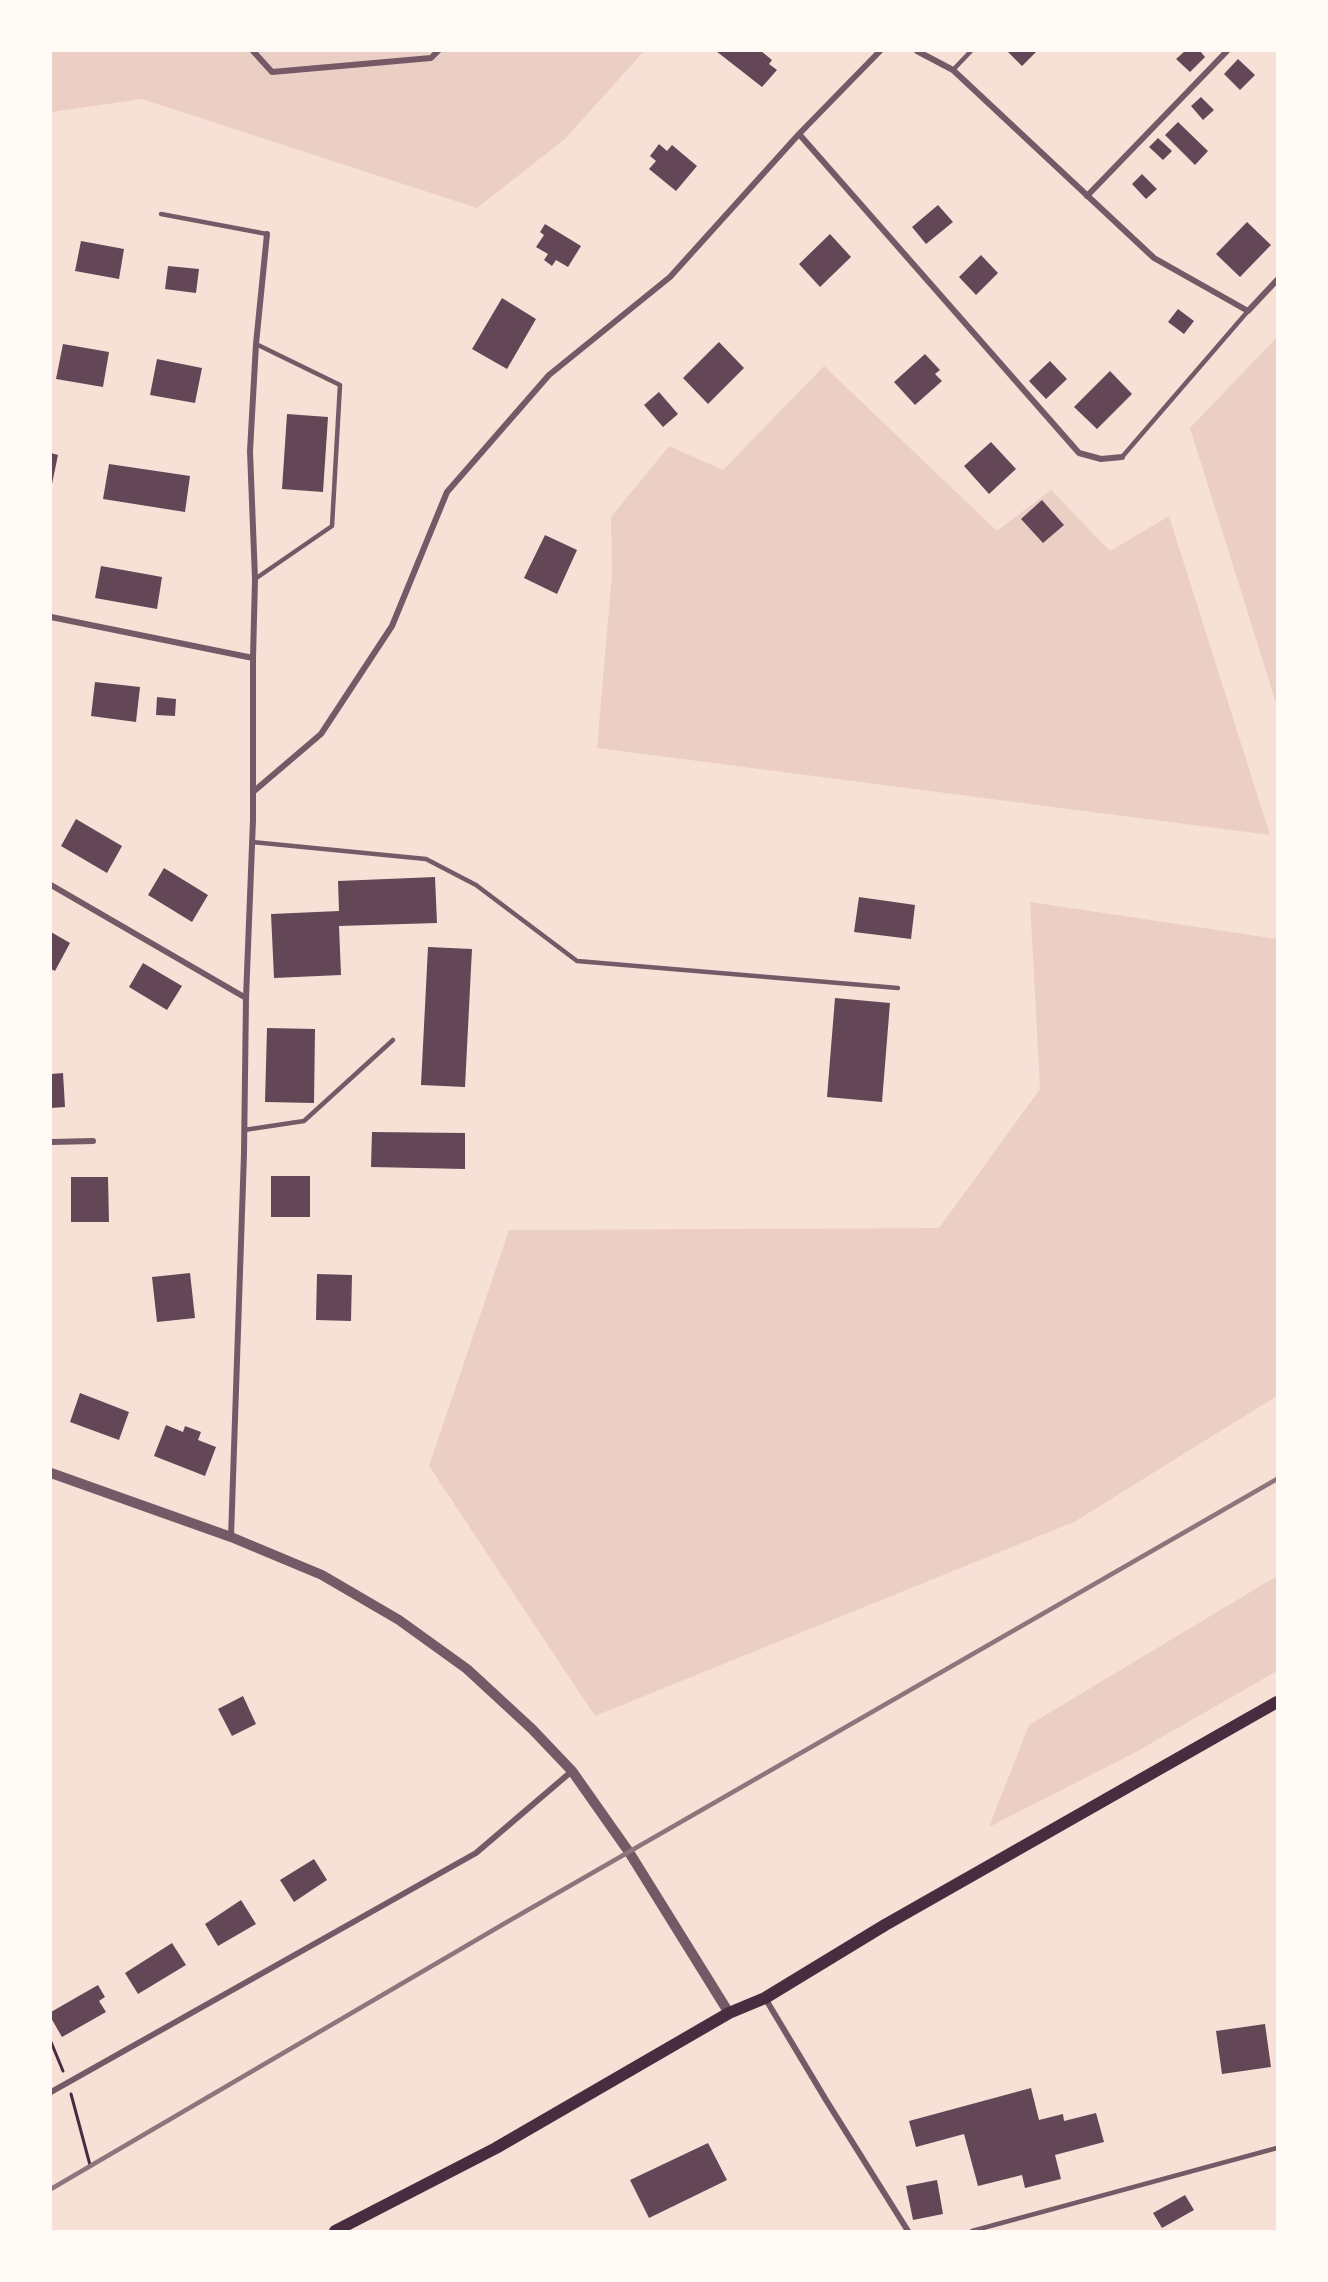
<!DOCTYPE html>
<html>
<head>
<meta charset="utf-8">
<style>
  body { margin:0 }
  #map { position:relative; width:1328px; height:2282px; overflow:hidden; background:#f7e1d7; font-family:"Source Serif 4",serif }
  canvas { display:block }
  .frame { position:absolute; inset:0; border:52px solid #fffaf5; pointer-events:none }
</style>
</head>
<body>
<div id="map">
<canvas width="1328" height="2282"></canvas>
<div class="frame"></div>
</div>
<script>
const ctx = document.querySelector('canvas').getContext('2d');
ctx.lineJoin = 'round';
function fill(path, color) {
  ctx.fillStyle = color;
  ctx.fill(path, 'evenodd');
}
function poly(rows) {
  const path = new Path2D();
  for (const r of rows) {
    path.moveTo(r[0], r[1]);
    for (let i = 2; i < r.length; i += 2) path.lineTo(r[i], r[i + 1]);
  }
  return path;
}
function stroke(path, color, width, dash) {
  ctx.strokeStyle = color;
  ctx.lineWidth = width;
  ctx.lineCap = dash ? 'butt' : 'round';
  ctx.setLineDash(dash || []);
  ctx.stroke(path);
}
fill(poly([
  [51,51,644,51,565,139,477,208,142,99,51,112],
  [1277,337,1277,706,1190,428],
  [824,366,997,531,1051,490,1110,551,1169,516,1270,835,597,748,612,573,611,517,669,446,723,470],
  [1030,902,1277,939,1277,1396,1074,1522,595,1716,429,1466,509,1230,939,1228,1040,1089],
  [1277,1576,1277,1671,1136,1752,989,1827,1029,1725]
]), '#ebcfc5');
fill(poly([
  [716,51,761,51,772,60,769,64,777,70,762,87],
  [1007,51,1037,51,1022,66],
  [1185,51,1200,51,1205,57,1190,72,1176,59],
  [1238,59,1255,75,1240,90,1224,74],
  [1201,97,1214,110,1203,120,1191,106],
  [1178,122,1208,151,1195,165,1165,135],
  [1158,138,1172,151,1163,160,1149,147],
  [659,144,667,151,672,145,697,166,676,191,649,169,656,161,650,156],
  [1142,174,1157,189,1146,199,1132,184],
  [938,205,953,222,926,244,912,227],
  [1247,222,1271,245,1240,277,1216,254],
  [545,224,581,246,568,267,556,260,552,266,544,260,548,254,536,247,544,235,540,232],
  [830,234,851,257,820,287,799,264],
  [81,241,124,249,119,279,75,271],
  [981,255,998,273,976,295,959,277],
  [168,266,199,269,196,293,165,289],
  [502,298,536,319,507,369,472,349],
  [1178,309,1194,321,1184,334,1168,322],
  [719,342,744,368,708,404,683,378],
  [63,344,109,352,103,387,56,379],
  [925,354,940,370,935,374,942,381,915,405,894,382],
  [157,359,202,368,195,403,150,395],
  [1050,361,1067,379,1046,399,1029,381],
  [1110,371,1132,394,1097,429,1074,407],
  [659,392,678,414,663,427,644,405],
  [287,414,328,417,323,492,282,489],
  [991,442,1016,469,989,494,964,466],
  [51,453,58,455,52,484,51,484],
  [109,464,190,476,185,512,103,499],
  [1042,500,1064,525,1043,543,1021,519],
  [545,535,577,550,557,594,524,578],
  [101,566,162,577,157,609,95,598],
  [95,682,140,687,136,722,91,716],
  [157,697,176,699,175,716,156,715],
  [76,819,122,846,107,873,61,846],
  [164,868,208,895,192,922,148,895],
  [435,877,437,923,339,926,341,975,274,978,271,914,339,911,338,881],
  [859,897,915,905,911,939,854,932],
  [51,932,70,943,55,971,51,969],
  [428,947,472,949,465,1087,421,1085],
  [143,963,182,986,167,1010,129,987],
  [835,998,890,1003,882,1102,827,1097],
  [267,1028,315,1029,314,1103,265,1102],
  [63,1073,65,1107,51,1108,51,1074],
  [372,1132,465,1133,465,1169,371,1167],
  [271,1176,310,1176,310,1217,271,1217],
  [71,1177,108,1177,109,1222,71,1222],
  [190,1273,195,1318,157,1322,152,1277],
  [317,1274,352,1275,351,1321,316,1320],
  [80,1393,129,1412,119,1440,70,1422],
  [166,1425,183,1432,185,1426,201,1432,198,1440,216,1447,205,1476,154,1456],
  [243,1696,256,1724,232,1736,218,1709],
  [314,1859,327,1880,294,1902,280,1880],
  [241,1900,256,1924,218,1946,205,1924],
  [172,1943,186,1965,138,1994,125,1973],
  [98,1985,105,1997,99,2001,106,2012,62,2037,51,2018,51,2012],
  [1265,2024,1271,2067,1222,2074,1216,2031],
  [1031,2088,1039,2120,1063,2114,1064,2121,1096,2113,1104,2142,1055,2155,1061,2179,1025,2188,1022,2175,978,2186,964,2134,916,2147,909,2121],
  [708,2143,727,2180,649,2218,630,2180],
  [937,2180,943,2214,913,2220,906,2186],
  [1185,2195,1194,2210,1162,2228,1153,2213]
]), '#644757');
stroke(poly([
  [51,2042,63,2071],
  [71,2094,90,2165]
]), '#4a2c40', 3);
stroke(poly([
  [953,70,971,51],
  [161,214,267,234],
  [1122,457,1248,311],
  [255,579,332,526,340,385,256,344],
  [252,842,426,859,476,885,577,961,898,988],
  [244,1130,304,1121,393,1040],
  [972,2231,1277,2148]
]), '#755966', 4.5);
stroke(poly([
  [253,51,272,72,431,58,438,51],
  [917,51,953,70,1154,258,1248,311,1277,280],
  [799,134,1079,453,1101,459,1122,457],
  [1087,196,1227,51],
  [51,617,253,658],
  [253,792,321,734,392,626,447,492,549,375,670,277,799,134,880,51],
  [51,885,246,998],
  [51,1142,93,1141],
  [231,1537,244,1154,246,998,253,820,253,658,255,579,250,451,256,344,267,234],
  [765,1998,826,2100,908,2231],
  [51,2092,476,1853,572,1771]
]), '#755966', 6);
stroke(poly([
  [51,1473,231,1537,322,1575,399,1620,467,1669,532,1729,572,1771,629,1852,729,2013]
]), '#755966', 10);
stroke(poly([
  [335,2231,496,2148,729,2013,765,1998,885,1925,1277,1702]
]), '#4a2c40', 12);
stroke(poly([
  [51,2189,507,1922,1277,1479]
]), '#8f747c', 4.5);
</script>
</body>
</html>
